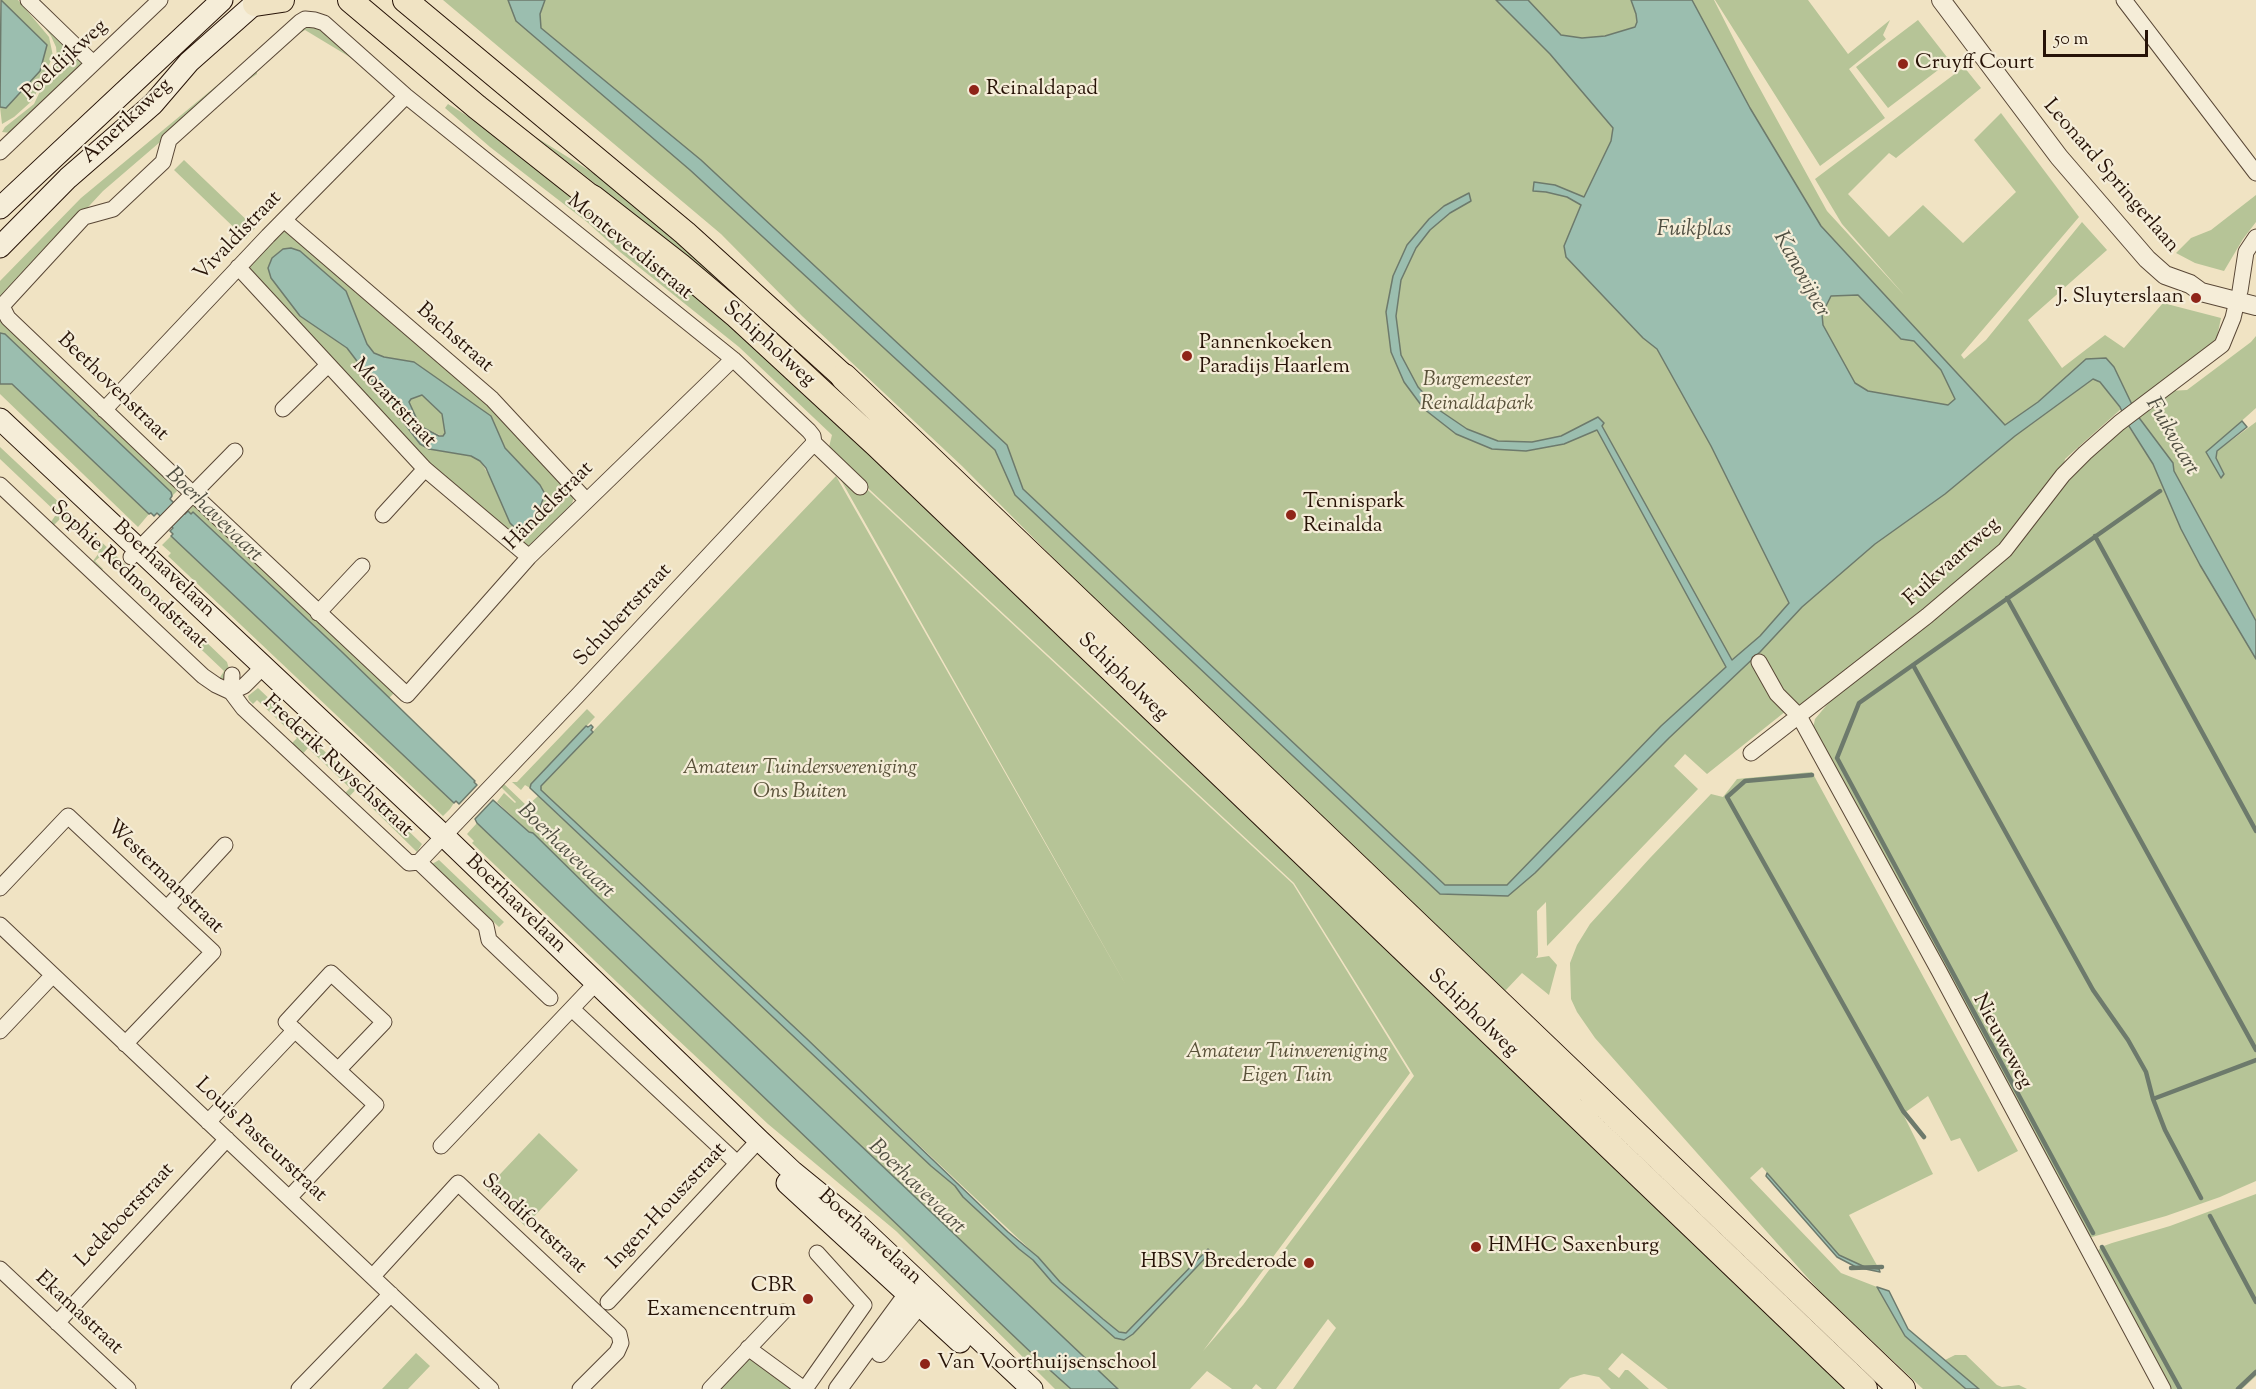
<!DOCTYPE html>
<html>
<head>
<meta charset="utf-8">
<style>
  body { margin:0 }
  #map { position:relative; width:2256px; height:1389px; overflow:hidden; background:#f0e3c3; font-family:"Sorts Mill Goudy",serif }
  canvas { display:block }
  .scale { position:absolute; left:2043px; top:30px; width:105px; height:27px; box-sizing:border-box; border:3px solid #271307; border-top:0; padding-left:8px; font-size:18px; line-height:21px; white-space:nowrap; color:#271307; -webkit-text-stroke:4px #f5edd8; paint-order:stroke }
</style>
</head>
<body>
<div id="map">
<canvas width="2256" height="1389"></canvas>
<div class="scale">50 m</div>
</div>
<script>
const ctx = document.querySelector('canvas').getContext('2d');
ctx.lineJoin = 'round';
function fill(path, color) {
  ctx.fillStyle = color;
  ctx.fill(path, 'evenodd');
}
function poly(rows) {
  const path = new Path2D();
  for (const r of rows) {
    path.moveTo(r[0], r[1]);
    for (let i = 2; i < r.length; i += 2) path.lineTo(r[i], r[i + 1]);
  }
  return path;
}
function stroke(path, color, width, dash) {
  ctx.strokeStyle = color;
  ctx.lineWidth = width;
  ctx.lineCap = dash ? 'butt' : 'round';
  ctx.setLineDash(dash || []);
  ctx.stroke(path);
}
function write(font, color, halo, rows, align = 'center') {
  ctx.font = font + ' "Sorts Mill Goudy",serif';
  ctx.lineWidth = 4.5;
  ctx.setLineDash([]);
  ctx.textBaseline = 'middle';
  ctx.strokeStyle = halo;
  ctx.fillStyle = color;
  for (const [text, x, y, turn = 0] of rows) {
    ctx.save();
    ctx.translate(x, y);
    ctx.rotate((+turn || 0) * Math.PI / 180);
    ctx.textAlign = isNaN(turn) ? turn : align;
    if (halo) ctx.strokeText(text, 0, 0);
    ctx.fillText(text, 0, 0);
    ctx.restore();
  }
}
fill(poly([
  [1,0,18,0,49,37,53,56,33,100,14,117,2,124,0,107,6,107,47,46],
  [24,0,82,58,83,64,11,133,2,132,5,127,34,104,57,56,56,47,51,36],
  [443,0,508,0,510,5,510,0,1714,0,1748,67,1827,211,1905,296,1842,224,1815,179,1964,67,1981,88,1896,158,1889,153,1848,194,1889,237,1923,205,1963,243,2016,192,1974,140,2001,113,2079,217,1961,355,1964,359,1986,340,2082,222,2107,250,2028,320,2062,368,2105,335,2124,348,2163,303,2221,318,2216,342,2131,404,2114,367,2086,359,2038,402,2018,416,2028,427,2093,379,2100,382,2121,409,2065,459,2063,469,1996,550,1920,611,1800,706,1782,692,1786,711,1707,774,1685,754,1674,766,1698,789,1547,946,1546,902,1537,911,1538,955,1536,958,1549,956,1557,965,1549,995,1522,973,1505,991,1098,603,962,466,802,316,721,234],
  [1715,0,1808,0,1848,54,1890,20,1883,35,1886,39,1849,69,1885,118,1820,166],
  [322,16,358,62,305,30,255,61,257,74,167,136,103,191,0,302,0,281,81,198,291,24],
  [1918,20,1950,61,1888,108,1856,67],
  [448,104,487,128,691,288,854,435,1525,1075,1845,1389,1668,1389,1622,1353,1608,1369,1619,1378,1625,1370,1628,1370,1649,1389,1611,1389,1599,1377,1584,1374,1570,1378,1559,1389,1293,1389,1336,1328,1328,1319,1276,1389,1262,1389,1256,1384,1252,1389,1232,1389,1207,1371,1190,1389,1118,1389,596,895,533,833,529,832,497,802,504,793,515,803,516,802,500,786,503,783,527,806,538,796,931,1166,955,1186,963,1197,1033,1260,1052,1282,1109,1333,1121,1340,1211,1253,1131,1329,1126,1333,1119,1332,1060,1282,1038,1257,541,790,541,786,836,476,1127,987,837,473,843,467,1293,884,1410,1073,1203,1351,1243,1305,1414,1076,1294,883,828,451,832,435,739,347,620,252,587,222,490,147,445,108],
  [534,136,611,184,723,279,716,286,638,217],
  [184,160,255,228,246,239,174,170],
  [2256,195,2256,222,2243,239,2224,271,2195,263,2176,253,2191,238,2211,230],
  [287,231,488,403,574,497,571,507,530,546,527,547,424,462,249,269,249,265,282,232],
  [283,249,300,251,346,291,367,344,374,353,384,357,414,362,491,416,505,448,540,485,543,502,534,523,529,528,523,530,480,461,471,456,429,449,420,444,347,348,339,343,268,268,272,258],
  [0,316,178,490,172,496,5,334,0,333],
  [2256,336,2256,408,2207,452,2221,478,2224,473,2216,458,2217,451,2256,422,2256,621,2174,471,2173,463,2137,415,2169,391,2187,390,2251,342],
  [6,383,12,384,149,514,138,527,0,394,0,384],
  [422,395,442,414,445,433,442,436,420,426,409,402,410,399],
  [2126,423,2153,464,2181,529,2256,659,2256,1181,2220,1197,2166,1216,2092,1237,2087,1236,1812,733,1815,719,1831,700,2001,560,2076,468],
  [0,447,126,565,119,572,101,556,95,561,103,569,102,570,93,561,99,553,62,517,54,525,51,522,57,513,0,459],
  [193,506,199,506,395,692,389,698,342,652,193,513,192,514,188,511],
  [171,536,454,803,450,809,443,816,168,556,171,553,162,545],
  [131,570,227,662,229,669,226,681,219,679,224,671,125,577],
  [258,688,360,785,347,799,343,795,350,788,308,748,299,758,290,745,297,738,257,700,253,704,249,700,248,696],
  [587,709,595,717,531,784,530,788,525,785,521,790,512,782,517,782],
  [1812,772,2018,1151,1978,1172,1960,1138,1951,1141,1928,1096,1903,1114,1933,1174,1849,1215,1879,1269,1865,1267,1839,1255,1762,1167,1750,1178,1841,1273,1877,1287,1905,1336,1966,1389,1923,1389,1822,1294,1595,1038,1577,1012,1571,999,1570,963,1577,945,1590,924,1650,858,1711,794,1723,797,1737,779],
  [366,790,422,844,417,852,360,796],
  [477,823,1042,1363,1071,1389,1055,1389,896,1231,768,1124,645,1009,472,843,474,841,467,834],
  [439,860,504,922,499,927,432,864],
  [539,1133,578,1170,525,1226,486,1189],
  [2256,1194,2256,1376,2242,1389,2169,1389,2096,1253,2101,1247,2112,1243,2170,1226],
  [416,1353,430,1366,408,1389,382,1389],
  [1955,1355,1966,1355,1997,1385,2002,1387,2019,1385,2027,1389,1979,1389,1945,1360],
  [746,1357,754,1359,794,1389,718,1389]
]), '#b6c497');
const water = poly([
  [1,0,47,45,40,71,6,108,0,107,1,0],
  [508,0,545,0,540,14,541,28,701,160,1007,445,1023,489,1445,885,1507,885,1661,726,1726,667,1597,430,1564,444,1526,451,1492,449,1456,434,1424,409,1404,382,1391,352,1386,312,1393,276,1407,245,1429,219,1444,206,1469,193,1471,201,1450,213,1430,230,1416,248,1401,280,1396,316,1401,355,1418,387,1439,410,1467,429,1498,441,1532,442,1561,436,1598,417,1604,423,1602,426,1732,660,1760,636,1789,603,1711,446,1657,349,1643,338,1566,257,1564,246,1581,205,1567,197,1546,192,1533,191,1534,182,1555,185,1584,197,1611,141,1613,128,1550,54,1496,0,1528,0,1561,35,1582,38,1605,36,1635,27,1637,22,1636,14,1631,0,1692,0,1750,108,1821,226,2005,425,2038,402,2086,359,2106,358,2114,367,2137,415,2173,463,2174,471,2256,621,2256,659,2200,565,2181,529,2153,464,2127,423,2120,407,2100,382,2093,379,2015,436,1945,494,1875,544,1802,607,1760,652,1669,738,1535,873,1508,896,1440,894,1015,495,995,450,690,170,516,21,508,0],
  [1858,295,1901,339,1914,341,1941,370,1955,399,1948,405,1868,391,1855,383,1823,325,1822,314,1831,296,1858,295],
  [291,248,300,251,346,291,367,344,374,353,384,357,414,362,491,416,505,448,540,485,545,494,534,523,529,528,517,530,510,523,486,468,480,461,471,456,429,449,420,444,347,348,300,316,271,278,268,268,272,258,283,249,291,248],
  [422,395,442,414,445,433,443,436,439,436,420,426,409,402,411,399,422,395],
  [0,333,5,334,171,492,172,496,170,499,185,514,188,511,191,514,193,512,342,652,475,781,474,782,477,785,459,804,456,801,454,803,171,536,173,534,170,531,173,528,157,513,154,516,151,513,149,514,12,384,0,384,0,333],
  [2242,421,2247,427,2217,451,2216,458,2224,474,2221,478,2206,452,2242,421],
  [591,725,593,727,591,730,593,732,541,786,541,790,807,1039,1008,1232,1038,1257,1060,1282,1103,1319,1119,1332,1126,1333,1208,1249,1211,1252,1133,1334,1124,1340,1115,1338,1052,1282,1033,1260,1019,1249,963,1197,955,1186,931,1166,530,788,531,784,586,726,588,727,591,725],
  [493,800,529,832,533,833,596,895,1118,1389,1071,1389,1042,1363,477,823,475,819,493,800],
  [1767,1173,1839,1255,1865,1267,1879,1269,1880,1272,1856,1267,1837,1257,1766,1176,1767,1173],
  [1877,1287,1889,1291,1908,1329,1979,1389,1966,1389,1905,1336,1877,1287]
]);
fill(water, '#9bbeaf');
stroke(water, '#6d7a6c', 1.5);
stroke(poly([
  [2095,536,2256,831],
  [2007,598,2256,1050],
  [1913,665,2093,990,2128,1040,2146,1072,2153,1099],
  [1812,775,1745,781,1727,797,1903,1111,1924,1137],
  [2201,1198,2165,1130,2153,1099,2256,1060],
  [2210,1216,2256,1302],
  [2093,1233,1837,758,1859,703,2160,491],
  [2102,1247,2180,1389],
  [1851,1268,1882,1267],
  [2238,1389,2256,1372]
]), '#6d7a6c', 4.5);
const minor = poly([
  [28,0,93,63],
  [2124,0,2256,173],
  [0,152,160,0],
  [284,220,492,399,586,500],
  [238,267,425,469,529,557],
  [2240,291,2246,252,2256,237],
  [733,359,529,557,407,695,193,494,8,318,2,306,84,217,113,209,163,162,169,140,300,22,305,19,315,20,324,23,406,96,733,359,809,431,813,436,814,443],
  [283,409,328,365],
  [104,410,268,236,406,96],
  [0,485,203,676,216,685,231,692,244,686,264,666],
  [383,515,425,469],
  [131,557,235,451],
  [318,613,362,566],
  [1759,662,1777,694,1799,716,1939,971,2163,1389],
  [232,675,231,692,243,708,409,863,419,862],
  [1751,753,1927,616,2005,550,2063,475,2085,453,2119,423,2222,345,2233,318,2237,301],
  [419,862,579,694,814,443,860,487],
  [419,862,486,926,489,940,550,998],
  [0,888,68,816,213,952,125,1044],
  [167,908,225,845],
  [0,925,491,1389],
  [572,1009,737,1163],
  [0,1031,53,975],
  [208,1122,295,1030],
  [441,1146,595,984],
  [289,1198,376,1105,286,1022,331,973,384,1022,338,1070],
  [0,1269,128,1389],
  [373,1276,458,1183,619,1334,621,1343,617,1352,580,1389],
  [608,1302,759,1140],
  [57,1323,227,1139],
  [748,1348,804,1389],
  [299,1389,391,1294],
  [710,1389,783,1312],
  [805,1389,864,1305,817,1253]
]);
const tertiary = poly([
  [1941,0,2059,157,2147,259,2165,275,2190,284,2201,292,2256,306],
  [880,1353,919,1305,923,1293],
  [838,1389,907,1295,920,1289]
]);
const secondary = poly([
  [0,208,222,0],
  [0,247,68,178,153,104,189,62,259,0],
  [0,419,444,836,759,1140,793,1172,858,1225,1032,1389],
  [787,1183,960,1342]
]);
const primary = poly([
  [350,0,477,107,592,198],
  [405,0,685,233,844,377],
  [255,4,282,0]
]);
const trunk = poly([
  [592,198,679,266,736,314,878,445,1864,1389],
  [844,377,1902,1389]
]);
stroke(minor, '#594736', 17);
stroke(tertiary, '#594736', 20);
stroke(secondary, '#271307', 23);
stroke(primary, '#271307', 26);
stroke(trunk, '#271307', 28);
stroke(minor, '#f5edd8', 15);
stroke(tertiary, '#f5edd8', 18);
stroke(secondary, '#f5edd8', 21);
stroke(primary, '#f0e3c3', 24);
stroke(trunk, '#f0e3c3', 26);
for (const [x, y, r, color] of [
  [1903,64,6,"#8f2418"],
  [974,90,6,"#8f2418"],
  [2196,298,6,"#8f2418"],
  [1187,356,6,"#8f2418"],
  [1291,515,6,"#8f2418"],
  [1476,1247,6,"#8f2418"],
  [1309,1263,6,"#8f2418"],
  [808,1299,6,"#8f2418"],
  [925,1364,6,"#8f2418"]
]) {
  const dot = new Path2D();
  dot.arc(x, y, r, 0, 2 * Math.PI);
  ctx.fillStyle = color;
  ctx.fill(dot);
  stroke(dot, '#f5edd8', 2);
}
write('21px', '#271307', '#f5edd8', [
  ["Poeldijkweg",66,61,-43],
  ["Amerikaweg",128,122,-43],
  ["Leonard Springerlaan",2110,177,49],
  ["Vivaldistraat",239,237,-46],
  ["Monteverdistraat",629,248,39],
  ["Bachstraat",454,339,41],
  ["Schipholweg",768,345,42],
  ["Beethovenstraat",112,388,44],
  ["Mozartstraat",393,404,47],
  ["Händelstraat",550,507,-45],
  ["Fuikvaartweg",1953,563,-42],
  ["Boerhaavelaan",163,570,43],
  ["Sophie Redmondstraat",128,576,43],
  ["Schubertstraat",624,616,-47],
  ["Schipholweg",1122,678,44],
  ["Frederik Ruyschstraat",337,767,43],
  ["Westermanstraat",164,878,44],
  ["Boerhaavelaan",515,905,44],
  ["Schipholweg",1472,1014,44],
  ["Nieuweweg",2001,1042,62],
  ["Louis Pasteurstraat",260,1141,43],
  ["Ingen-Houszstraat",668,1207,-47],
  ["Ledeboerstraat",126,1216,-47],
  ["Sandifortstraat",533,1225,43],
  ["Boerhaavelaan",869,1238,42],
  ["Ekamastraat",78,1314,43]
]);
write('21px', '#271307', '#f5edd8', [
  ["Cruyff Court",1915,64],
  ["Reinaldapad",986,90],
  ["J. Sluyterslaan",2184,298,"right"],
  ["Pannenkoeken",1199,344],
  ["Paradijs Haarlem",1199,368],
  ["Tennispark",1303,503],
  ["Reinalda",1303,527],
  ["HMHC Saxenburg",1488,1247],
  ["HBSV Brederode",1297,1263,"right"],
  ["CBR",796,1287,"right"],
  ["Examencentrum",796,1311,"right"],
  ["Van Voorthuijsenschool",937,1364]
], 'left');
write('italic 21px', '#595139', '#f5edd8', [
  ["Burgemeester",1477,381],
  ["Reinaldapark",1477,405],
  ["Amateur Tuindersvereniging",800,769],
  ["Ons Buiten",800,793],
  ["Amateur Tuinvereniging",1287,1053],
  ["Eigen Tuin",1287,1077]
]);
write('italic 22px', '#504f42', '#f5edd8', [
  ["Fuikplas",1694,231],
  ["Kanovijver",1800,275,61],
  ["Fuikvaart",2171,437,60],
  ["Boerhavevaart",213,516,44],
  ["Boerhavevaart",565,852,44],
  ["Boerhavevaart",916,1188,44]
]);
</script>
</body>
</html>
